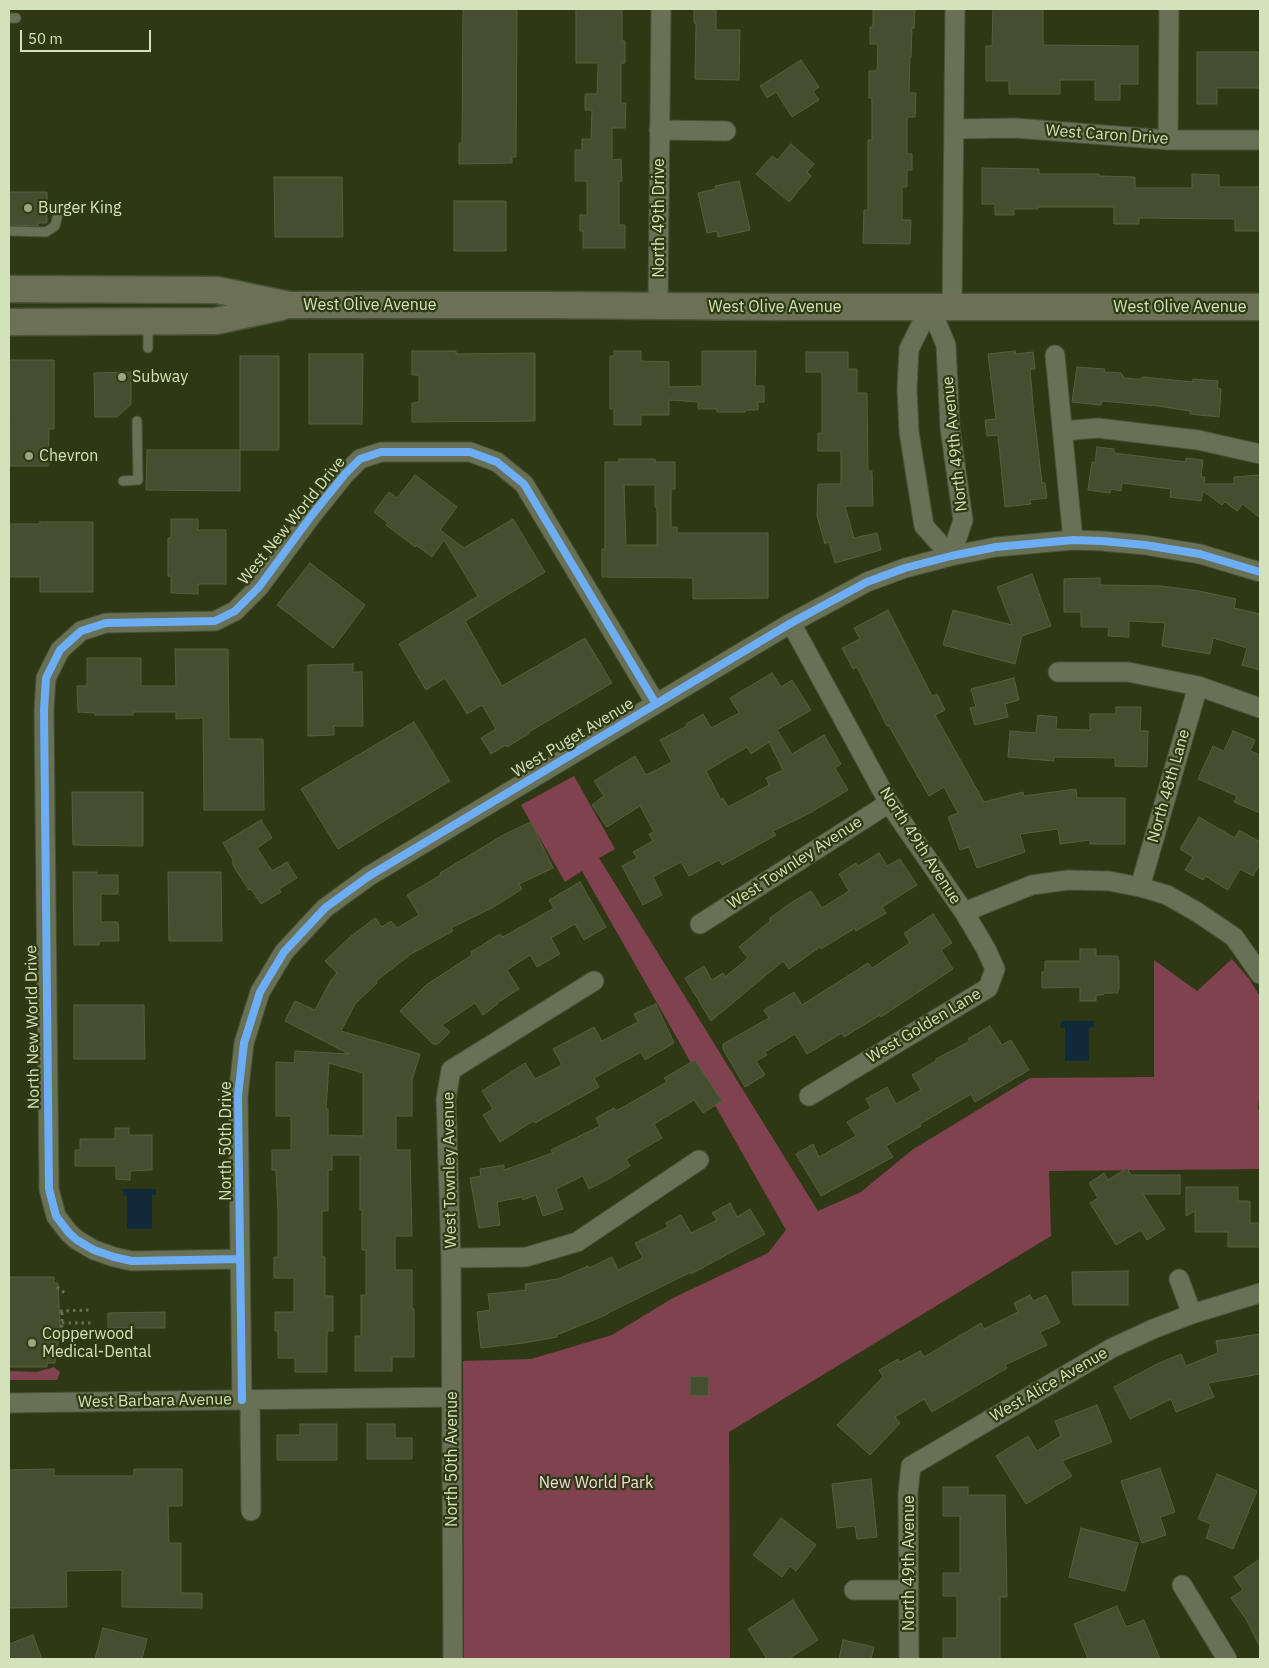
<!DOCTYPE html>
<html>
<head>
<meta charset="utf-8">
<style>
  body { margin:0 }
  #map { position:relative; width:1269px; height:1668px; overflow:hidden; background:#2f3815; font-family:"IBM Plex Sans",sans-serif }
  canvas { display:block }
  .frame { position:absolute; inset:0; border:10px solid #d4e2bc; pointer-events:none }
  .scale { position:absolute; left:20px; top:30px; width:131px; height:22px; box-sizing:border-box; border:2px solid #d4e2bc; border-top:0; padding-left:6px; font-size:15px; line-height:18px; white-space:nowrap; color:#d4e2bc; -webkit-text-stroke:4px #2e3a11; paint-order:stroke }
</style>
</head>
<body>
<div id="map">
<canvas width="1269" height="1668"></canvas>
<div class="frame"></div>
<div class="scale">50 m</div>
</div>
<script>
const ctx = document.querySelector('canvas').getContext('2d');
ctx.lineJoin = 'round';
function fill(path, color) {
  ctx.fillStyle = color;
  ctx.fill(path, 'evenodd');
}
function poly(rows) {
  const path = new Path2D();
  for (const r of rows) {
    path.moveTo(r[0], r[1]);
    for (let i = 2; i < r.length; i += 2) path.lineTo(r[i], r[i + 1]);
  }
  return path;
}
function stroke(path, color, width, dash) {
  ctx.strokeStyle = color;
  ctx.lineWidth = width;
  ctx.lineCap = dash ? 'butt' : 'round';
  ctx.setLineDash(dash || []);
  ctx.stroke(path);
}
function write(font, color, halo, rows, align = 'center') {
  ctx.font = font + ' "IBM Plex Sans",sans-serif';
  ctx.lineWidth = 4.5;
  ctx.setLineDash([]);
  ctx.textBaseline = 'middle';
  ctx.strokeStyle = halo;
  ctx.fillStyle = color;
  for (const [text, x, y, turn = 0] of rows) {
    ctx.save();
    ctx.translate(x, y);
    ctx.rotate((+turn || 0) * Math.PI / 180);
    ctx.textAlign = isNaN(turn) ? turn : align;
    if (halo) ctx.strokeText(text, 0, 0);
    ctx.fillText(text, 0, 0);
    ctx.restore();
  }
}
fill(poly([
  [574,776,615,849,599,858,818,1211,861,1192,912,1150,1030,1078,1154,1077,1154,960,1197,991,1232,959,1250,980,1260,997,1260,1090,1258,1109,1260,1113,1260,1169,1049,1171,1051,1236,729,1432,730,1659,464,1659,463,1361,531,1359,612,1335,673,1298,768,1253,786,1230,582,871,565,882,521,805],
  [54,1367,60,1372,57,1380,9,1380,9,1371,37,1372]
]), '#81424f');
fill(poly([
  [1061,1021,1094,1021,1094,1027,1089,1028,1089,1061,1065,1061,1065,1028,1060,1027],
  [123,1189,156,1189,156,1195,152,1195,152,1229,127,1229,127,1196,123,1195]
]), '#112a39');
const building = poly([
  [463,9,517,9,516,157,512,157,512,163,459,164,459,143,462,143,463,9],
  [576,9,622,9,622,41,625,41,625,63,621,63,621,103,626,103,625,128,612,128,612,160,621,159,622,181,619,181,619,225,625,225,625,248,583,248,583,231,580,231,580,215,587,215,587,181,575,181,575,150,582,150,582,139,591,139,592,110,585,110,585,94,597,94,598,63,576,63,576,9],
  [694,9,716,9,716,30,740,30,739,80,695,79,696,23,694,23,694,9],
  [993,9,1043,9,1043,45,1138,46,1138,84,1120,84,1120,100,1095,100,1095,80,1060,80,1060,94,1009,94,1009,81,986,81,986,46,992,46,993,9],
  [873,10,915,10,914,28,912,28,911,57,910,57,909,93,916,93,915,117,907,117,907,154,912,154,912,170,907,170,907,187,902,187,902,220,911,220,910,244,863,243,864,210,868,210,868,140,872,140,872,98,869,98,869,71,877,71,878,44,870,44,870,27,873,27,873,10],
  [1197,52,1260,52,1260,88,1217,88,1217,104,1197,104,1197,52],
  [801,60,819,87,813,91,819,100,792,117,776,92,767,98,760,86,801,60],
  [791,144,814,164,807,172,811,176,789,202,756,174,772,156,777,160,791,144],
  [982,168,1039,169,1039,174,1099,174,1099,176,1135,177,1135,188,1192,188,1192,174,1219,175,1219,187,1260,187,1260,231,1235,231,1235,219,1139,218,1139,224,1114,224,1114,207,1038,207,1038,209,1014,209,1014,215,995,215,995,204,982,204,982,168],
  [274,177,342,177,343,237,275,237,274,177],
  [739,181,750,230,718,237,717,231,707,233,698,193,716,189,715,186,739,181],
  [9,192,47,192,47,223,38,223,38,226,9,225,9,192],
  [454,201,506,201,506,251,454,251,454,201],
  [412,351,456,351,456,354,535,353,535,421,412,422,412,403,419,402,419,375,412,375,412,351],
  [614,351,641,351,641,361,669,362,669,387,702,386,702,351,756,351,755,386,764,386,764,402,758,402,758,410,746,410,745,412,717,412,717,409,698,409,698,402,669,400,669,415,641,415,641,425,614,425,614,409,610,409,610,356,614,356,614,351],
  [1015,351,1016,354,1033,352,1035,369,1030,369,1034,415,1042,483,1045,483,1047,498,1030,500,1031,504,1005,507,998,435,987,436,985,420,996,419,988,354,1015,351],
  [806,352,848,352,848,369,857,369,857,393,867,393,868,471,872,471,873,506,845,506,854,538,877,533,881,550,835,563,829,542,825,544,817,516,818,484,841,484,841,451,818,451,818,433,822,433,822,372,806,372,806,352],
  [309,354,363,354,362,424,309,424,309,354],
  [240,356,279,356,279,450,240,450,240,356],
  [9,360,54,360,54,429,49,429,48,466,10,466,9,360],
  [1077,367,1105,369,1104,372,1121,373,1124,378,1132,379,1140,379,1143,377,1193,382,1193,379,1218,381,1217,388,1221,389,1219,417,1190,414,1190,411,1158,406,1102,401,1101,405,1072,402,1077,367],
  [131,372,131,404,117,417,95,417,94,373,131,372],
  [1097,447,1114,449,1114,453,1186,462,1186,458,1203,460,1201,477,1205,477,1204,484,1234,484,1234,477,1260,475,1260,518,1243,504,1237,511,1225,502,1222,505,1203,491,1201,501,1170,497,1171,489,1122,483,1121,491,1111,489,1110,493,1088,490,1092,462,1095,463,1097,447],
  [147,450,240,450,240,491,146,490,147,450],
  [619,459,655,459,655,462,675,462,675,489,671,489,671,527,677,527,677,533,768,533,768,598,693,599,693,578,602,577,602,549,605,549,605,462,619,462,619,459],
  [624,485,655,485,655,507,657,507,657,545,626,545,624,485],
  [415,475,457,507,440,530,464,548,513,519,545,572,465,621,502,686,585,638,612,683,529,732,530,733,507,747,506,745,491,754,481,738,496,729,482,705,467,714,445,678,426,690,399,644,478,596,444,540,432,557,416,545,415,547,386,525,388,523,374,512,389,492,397,498,415,475],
  [171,519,198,519,198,530,226,530,226,584,198,584,198,594,171,593,171,576,168,576,168,538,171,538,171,519],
  [40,522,93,522,93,592,40,592,40,577,9,577,9,524,40,524,40,522],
  [310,563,365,605,333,648,277,605,310,563],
  [1032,574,1051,626,1022,636,1015,664,943,645,953,610,1012,625,997,587,1032,574],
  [1100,578,1100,585,1161,586,1199,591,1236,599,1234,608,1260,614,1260,670,1242,665,1247,648,1213,638,1210,654,1162,646,1165,623,1129,621,1129,637,1108,636,1109,627,1081,627,1081,612,1064,612,1064,579,1100,578],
  [888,610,932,696,937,694,945,710,935,715,984,802,1023,792,1024,796,1076,789,1077,798,1125,798,1125,844,1090,844,1090,840,1060,844,1058,829,1020,834,1025,852,977,868,969,847,960,850,948,817,958,813,944,787,929,796,889,726,887,726,857,667,853,669,842,648,860,639,854,628,888,610],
  [175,649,228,649,229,739,263,739,264,810,204,810,203,718,176,719,176,712,133,712,133,715,95,715,95,713,78,712,77,686,87,686,87,658,141,658,141,686,176,686,175,649],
  [353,664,353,672,362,672,363,726,334,726,334,735,308,736,308,665,353,664],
  [772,673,781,687,792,680,811,710,777,730,792,754,824,735,841,764,835,768,848,790,808,814,773,831,776,835,722,865,719,860,689,876,681,862,653,877,662,895,643,905,622,866,637,858,633,852,653,841,649,834,654,832,640,806,607,827,592,805,604,796,594,781,635,756,646,775,672,762,660,740,687,726,686,724,703,714,711,728,739,713,730,698,772,673],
  [769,742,783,770,766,778,769,785,728,807,723,798,721,800,706,771,747,747,751,754,769,742],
  [1014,678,1019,700,1005,704,1008,717,975,725,970,708,976,707,971,689,1014,678],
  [1116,707,1141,707,1140,731,1148,731,1147,767,1115,766,1115,758,1054,757,1054,761,1008,757,1010,731,1036,733,1038,715,1057,717,1056,729,1090,730,1090,714,1116,714,1116,707],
  [414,722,450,781,338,849,301,789,414,722],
  [1233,731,1255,740,1250,751,1260,755,1260,813,1234,802,1237,796,1198,779,1213,746,1224,751,1233,731],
  [72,792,143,792,143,846,73,845,72,792],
  [1199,817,1235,838,1239,830,1260,842,1260,864,1253,876,1240,869,1228,890,1205,876,1203,880,1185,870,1193,857,1180,849,1199,817],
  [261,820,272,838,257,848,272,871,287,862,297,878,279,889,281,892,261,904,251,889,249,890,239,875,233,865,233,860,223,843,261,820],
  [531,822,553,868,519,884,522,889,492,908,451,928,453,931,411,954,376,981,377,983,355,1004,341,1031,420,1054,412,1080,412,1116,396,1116,396,1150,410,1150,412,1236,395,1236,395,1270,412,1270,412,1309,414,1309,414,1357,392,1357,392,1371,355,1371,355,1336,361,1336,361,1295,366,1295,366,1250,362,1250,362,1210,360,1210,360,1155,332,1155,332,1170,328,1170,328,1211,322,1211,322,1257,325,1257,325,1296,333,1296,333,1331,327,1331,327,1372,295,1372,295,1358,278,1358,278,1331,275,1331,275,1312,294,1312,294,1278,274,1278,274,1257,278,1257,278,1211,276,1170,272,1170,272,1150,291,1150,291,1116,276,1116,276,1062,294,1063,295,1051,349,1054,285,1021,295,1001,315,1010,331,980,337,973,325,961,350,937,375,918,382,927,391,921,397,928,419,915,407,895,441,875,440,873,505,834,531,822],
  [329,1063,363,1073,363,1136,328,1135,328,1109,326,1109,329,1063],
  [879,853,887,866,900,859,917,885,882,907,886,913,856,931,855,928,821,949,820,947,789,969,783,961,711,1021,685,978,704,966,712,980,723,973,725,977,748,958,739,947,770,921,769,919,792,902,811,891,822,908,849,891,839,874,856,863,858,866,879,853],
  [73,872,97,872,97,875,118,875,118,894,101,894,101,922,118,922,119,941,99,941,99,945,74,945,73,872],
  [168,872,221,872,222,941,169,941,168,872],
  [580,882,606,927,584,940,575,924,551,938,560,954,537,967,530,955,507,970,519,989,497,1003,498,1004,483,1015,475,1003,442,1025,450,1032,438,1044,433,1044,400,1011,426,985,472,955,471,952,500,934,503,937,554,908,549,900,580,882],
  [933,914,952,943,941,950,953,969,881,1017,880,1015,844,1037,842,1033,807,1054,795,1034,765,1052,767,1055,756,1061,765,1075,745,1087,723,1049,723,1044,769,1018,764,1010,794,992,802,1005,868,963,872,968,910,943,904,933,933,914],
  [1080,949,1096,949,1096,956,1118,956,1118,960,1119,960,1119,989,1118,989,1118,993,1105,993,1103,995,1096,995,1096,1001,1080,1001,1080,987,1042,988,1042,972,1045,972,1045,961,1080,961,1080,949],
  [656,1004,674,1043,645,1060,641,1052,594,1078,599,1087,535,1123,533,1121,500,1142,483,1115,493,1109,482,1091,525,1063,535,1079,562,1065,553,1049,594,1027,602,1041,638,1022,634,1014,656,1004],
  [74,1005,144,1005,145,1059,74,1059,74,1005],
  [990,1026,1002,1045,1011,1040,1029,1070,975,1102,971,1094,920,1124,921,1126,886,1146,893,1157,821,1196,796,1154,813,1144,819,1157,856,1136,847,1122,871,1108,866,1099,887,1087,896,1104,921,1090,912,1075,936,1061,936,1059,970,1041,968,1039,990,1026],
  [695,1060,722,1101,703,1113,694,1100,654,1124,662,1138,626,1159,630,1166,607,1180,589,1189,583,1176,556,1189,563,1209,543,1216,536,1195,523,1200,522,1197,497,1202,500,1225,479,1228,470,1178,481,1176,480,1169,504,1165,504,1170,553,1153,551,1150,600,1126,596,1118,614,1108,616,1111,667,1082,664,1078,695,1060],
  [115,1128,129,1128,129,1135,152,1135,152,1170,130,1171,130,1180,116,1179,116,1166,75,1166,75,1150,80,1150,80,1139,115,1139,115,1128],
  [1127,1168,1131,1175,1180,1175,1180,1194,1143,1194,1165,1229,1147,1240,1141,1230,1116,1245,1090,1203,1098,1198,1089,1183,1104,1173,1108,1180,1127,1168],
  [1186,1187,1238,1187,1238,1201,1250,1201,1250,1223,1260,1223,1260,1247,1228,1247,1228,1232,1195,1232,1195,1211,1186,1216,1186,1187],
  [730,1203,737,1217,750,1209,765,1234,691,1274,691,1272,608,1313,608,1314,557,1335,557,1337,524,1343,481,1348,477,1312,490,1310,488,1294,526,1290,525,1284,558,1279,588,1266,589,1268,612,1257,618,1270,643,1258,635,1243,668,1227,666,1223,681,1215,691,1233,717,1220,712,1213,730,1203],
  [1128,1271,1128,1305,1073,1305,1072,1272,1128,1271],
  [9,1277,54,1277,54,1283,58,1283,60,1326,60,1337,58,1337,58,1356,55,1356,55,1363,47,1363,47,1367,9,1367,9,1277],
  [1030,1295,1033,1301,1046,1295,1060,1323,1040,1332,1047,1345,1005,1365,1007,1368,932,1412,924,1399,895,1417,900,1423,870,1455,837,1425,883,1377,879,1370,898,1359,900,1362,920,1351,924,1357,981,1323,984,1329,1018,1312,1014,1303,1030,1295],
  [165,1312,165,1328,108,1328,108,1313,165,1312],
  [1260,1334,1260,1374,1208,1383,1214,1397,1176,1412,1171,1399,1130,1419,1114,1387,1157,1364,1181,1354,1186,1366,1218,1353,1216,1341,1260,1334],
  [690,1376,709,1377,708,1396,690,1395,690,1376],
  [1097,1405,1112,1442,1062,1461,1072,1476,1026,1504,996,1456,1028,1436,1037,1451,1061,1436,1055,1421,1097,1405],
  [300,1424,337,1424,337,1460,277,1460,277,1435,300,1435,300,1424],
  [367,1424,395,1424,395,1438,412,1438,412,1459,367,1459,367,1424],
  [1160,1468,1175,1512,1160,1517,1166,1535,1142,1543,1121,1481,1160,1468],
  [54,1469,54,1476,134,1476,134,1469,182,1469,182,1506,168,1506,169,1543,181,1543,181,1593,202,1593,202,1608,122,1607,122,1570,66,1571,67,1607,9,1608,9,1470,54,1469],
  [1217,1474,1257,1491,1233,1549,1206,1538,1211,1524,1198,1519,1217,1474],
  [871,1479,877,1537,857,1539,855,1526,837,1528,832,1484,871,1479],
  [943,1487,968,1487,968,1495,1005,1495,1007,1597,1000,1597,1000,1659,943,1659,943,1638,957,1638,957,1596,943,1596,943,1573,960,1573,960,1516,943,1516,943,1487],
  [781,1518,816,1545,796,1571,790,1566,782,1577,753,1555,781,1518],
  [1081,1528,1138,1543,1125,1591,1069,1577,1081,1528],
  [1260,1559,1260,1647,1246,1619,1231,1598,1243,1590,1234,1577,1260,1559],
  [793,1600,818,1640,788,1659,767,1659,748,1629,793,1600],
  [1117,1606,1126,1627,1144,1620,1160,1659,1088,1659,1074,1624,1117,1606],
  [103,1628,147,1639,142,1659,95,1659,103,1628],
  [33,1635,42,1659,9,1659,9,1644,33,1635],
  [843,1640,874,1647,871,1659,839,1659,843,1640]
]);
fill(building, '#454e2f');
stroke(building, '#565f40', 1);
const lane = poly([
  [9,18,16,18],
  [9,231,46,232,55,226,59,210],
  [148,348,148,325],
  [123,481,138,480,137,421]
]);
const street = poly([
  [954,129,1015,128,1168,140,1260,140],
  [659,130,726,131],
  [1168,140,1169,9],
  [952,306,955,9],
  [658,307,661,9],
  [930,307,909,349,907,389,909,432,924,526,951,556],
  [930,307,946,345,950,428,963,520,951,556],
  [1055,355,1073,540],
  [1063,431,1098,428,1198,440,1260,454],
  [791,623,889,803,964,912,986,949,995,969,988,988,809,1096],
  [1058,672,1128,672,1198,686,1260,708],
  [1140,887,1198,686],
  [964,912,1032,885,1068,880,1109,881,1140,887,1167,895,1197,912,1234,937,1260,974],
  [700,924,889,803],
  [451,1258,526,1257,577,1242,699,1160],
  [240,1259,132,1261,114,1257,94,1250,77,1240,69,1233,56,1216,49,1189,44,710,46,678,60,650,81,631,106,623,215,621,235,611,259,587,312,515,345,474,360,459,381,452,470,452,497,462,524,484,656,704],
  [1179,1279,1192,1314],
  [242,1400,238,1096,244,1043,260,992,284,952,325,908,369,876,791,623,867,582,905,568,951,556,996,547,1073,540,1102,541,1145,545,1200,554,1260,572],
  [250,1400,251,1511],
  [9,1403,452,1397],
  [1182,1585,1227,1659],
  [854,1590,908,1590],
  [453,1659,451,1258,446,1099,451,1070,594,981],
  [909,1659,908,1493,911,1466,1112,1348,1153,1329,1192,1314,1260,1293]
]);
const secondary = poly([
  [9,289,217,290,289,305,548,305,782,307,1260,307],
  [9,322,216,321,281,307]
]);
stroke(lane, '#4a5237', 11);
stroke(street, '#4a5237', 21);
stroke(secondary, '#4a5237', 29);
stroke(poly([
  [57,1287,66,1294],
  [60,1311,92,1310],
  [62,1323,92,1323],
  [60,1326,62,1326,62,1311],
  [64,1336,92,1335]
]), '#6a7158', 3, [2.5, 4]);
stroke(lane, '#687055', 9);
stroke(street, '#687055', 19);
stroke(secondary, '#6c7156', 26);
stroke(poly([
  [240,1259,132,1261,114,1257,94,1250,77,1240,69,1233,56,1216,49,1189,44,710,46,678,60,650,81,631,106,623,215,621,235,611,259,587,312,515,345,474,360,459,381,452,470,452,497,462,524,484,656,704],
  [242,1400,238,1096,244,1043,260,992,284,952,325,908,369,876,791,623,867,582,905,568,951,556,996,547,1073,540,1102,541,1145,545,1200,554,1260,572]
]), '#6dadf4', 8);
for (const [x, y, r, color] of [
  [28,208,5,"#9aa682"],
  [122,377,5,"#9aa682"],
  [29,456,5,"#9aa682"],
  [32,1343,5,"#9aa682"]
]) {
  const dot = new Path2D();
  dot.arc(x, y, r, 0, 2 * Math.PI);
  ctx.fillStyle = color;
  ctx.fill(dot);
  stroke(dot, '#2e3a11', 2);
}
write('16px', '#d4e2bc', '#2e3a11', [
  ["West Caron Drive",1107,135,4],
  ["North 49th Drive",659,218,-90],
  ["West Olive Avenue",370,305],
  ["West Olive Avenue",775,307],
  ["West Olive Avenue",1180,307],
  ["North 49th Avenue",955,444,-96],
  ["West New World Drive",292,521,-51],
  ["West Puget Avenue",573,738,-31],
  ["North 48th Lane",1169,786,-74],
  ["North 49th Avenue",920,846,57],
  ["West Townley Avenue",795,863,-33],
  ["West Golden Lane",924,1026,-31],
  ["North New World Drive",33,1027,-91],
  ["North 50th Drive",226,1141,-90],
  ["West Townley Avenue",450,1170,-91],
  ["West Alice Avenue",1049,1385,-30],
  ["West Barbara Avenue",155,1401,-1],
  ["North 50th Avenue",452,1459,-90],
  ["North 49th Avenue",909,1563,-90]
]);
write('16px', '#d4e2bc', '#2e3a11', [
  ["Burger King",38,208],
  ["Subway",132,377],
  ["Chevron",39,456],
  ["Copperwood",42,1334],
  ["Medical-Dental",42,1352]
], 'left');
write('16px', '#f4d9de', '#2e3a11', [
  ["New World Park",596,1483]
]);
</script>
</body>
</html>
